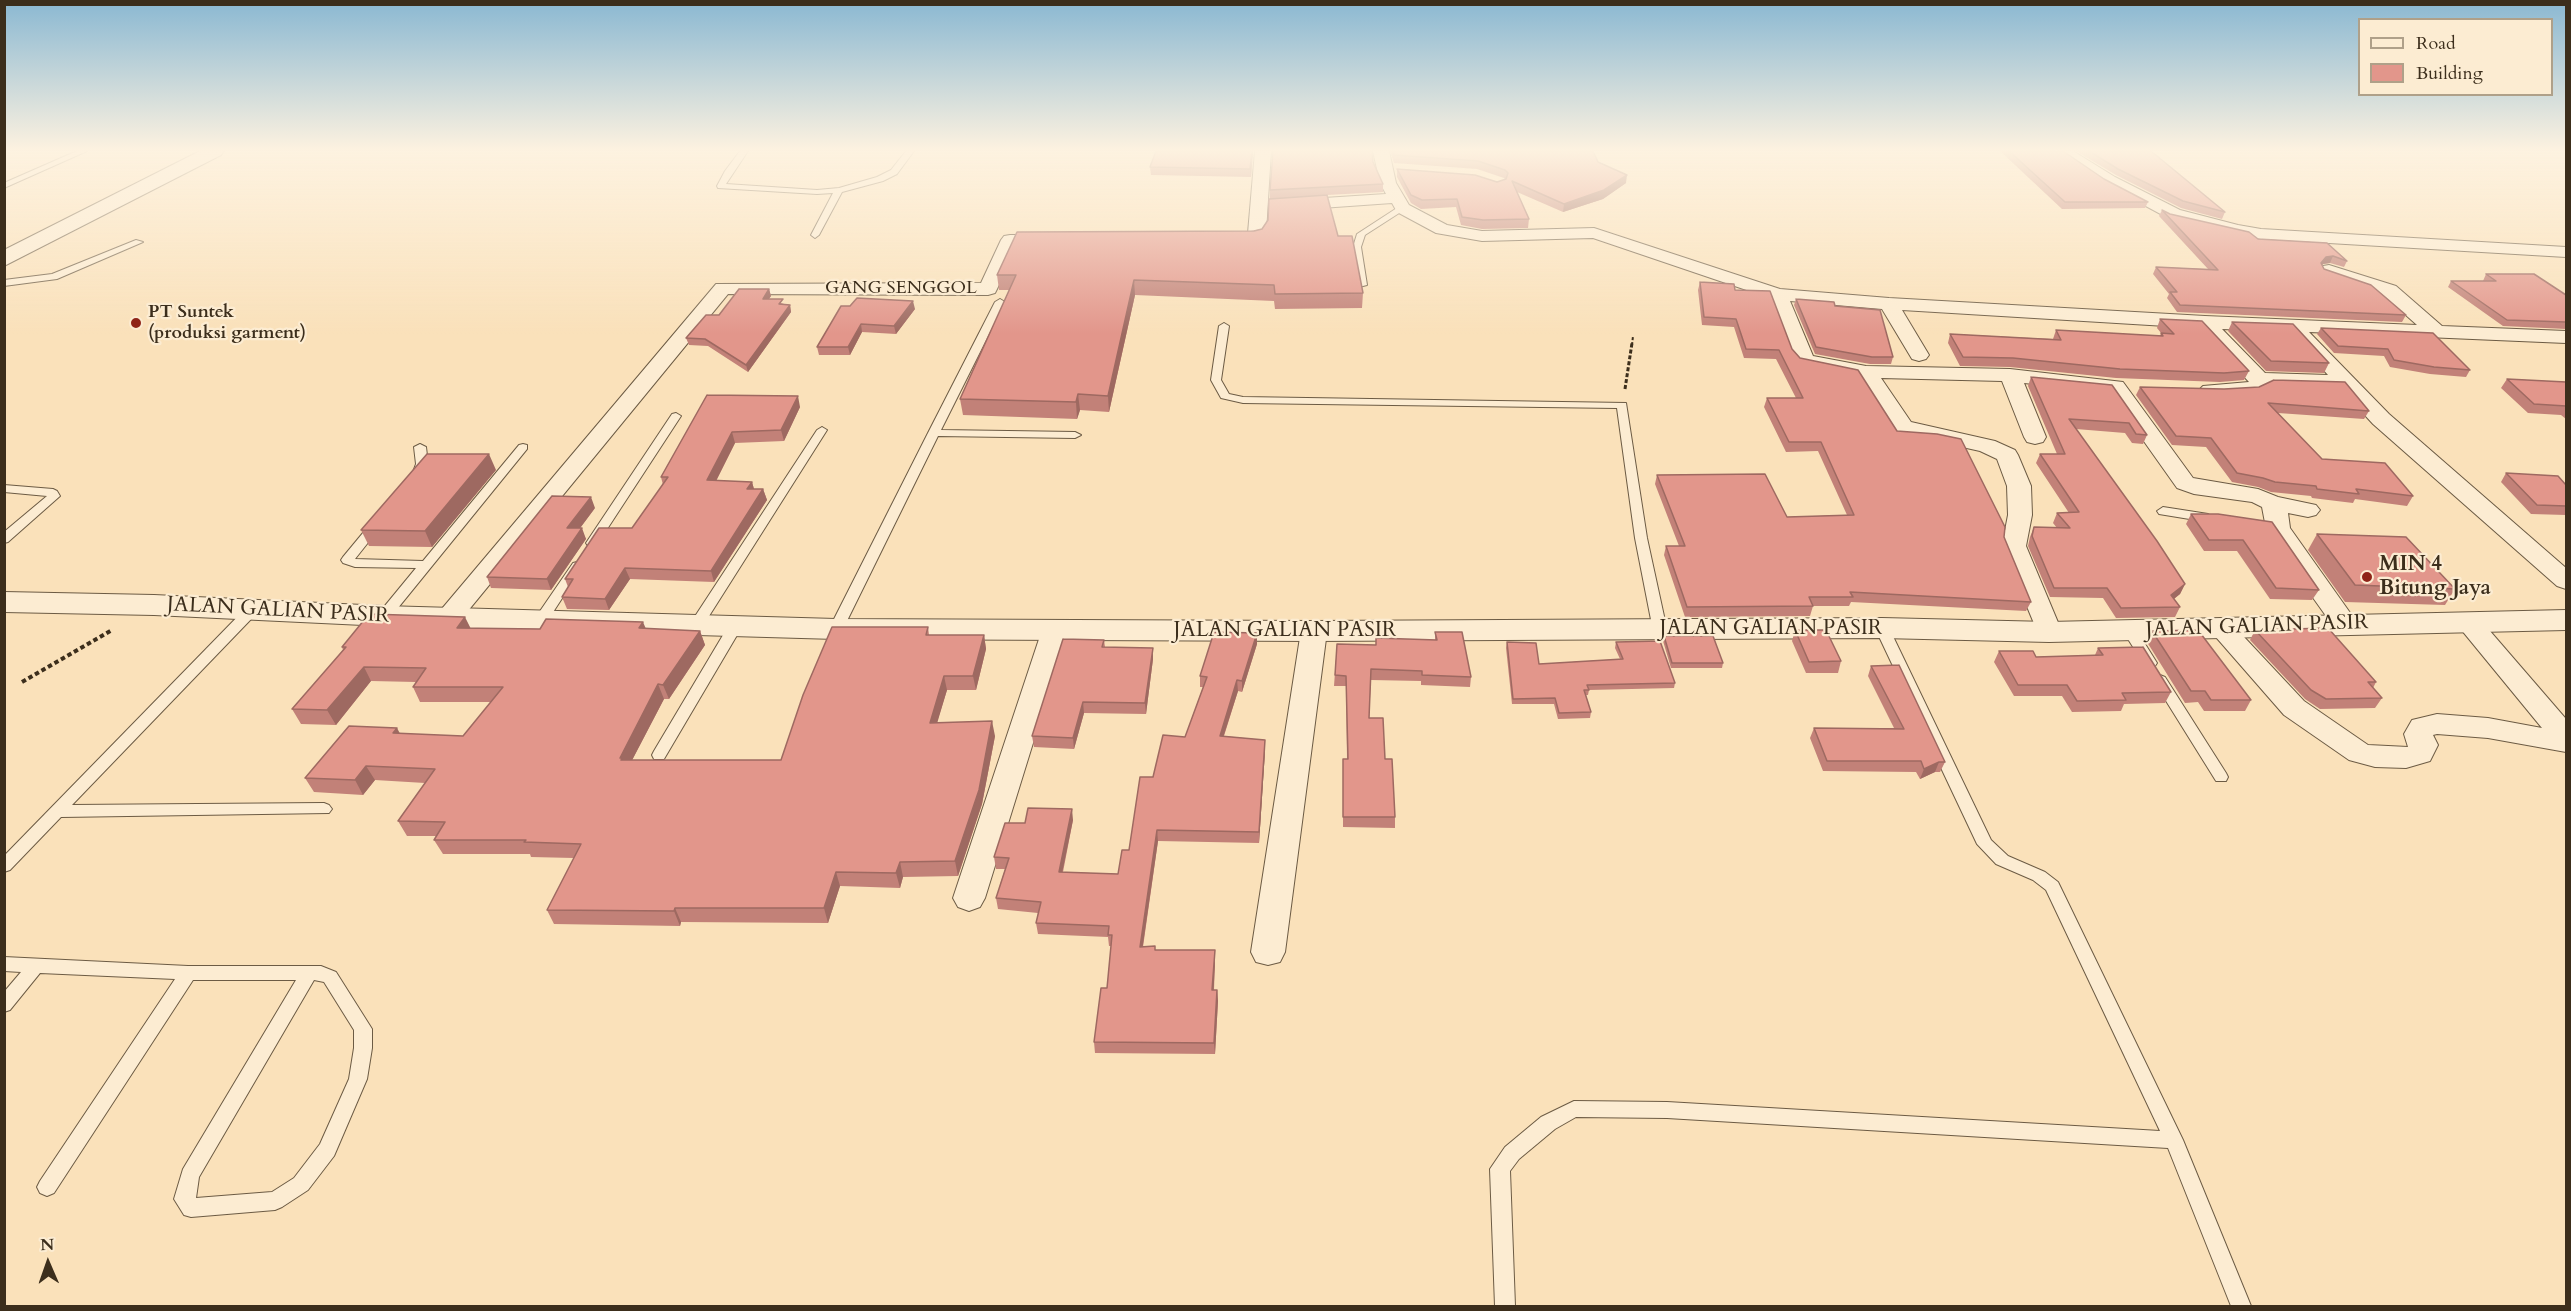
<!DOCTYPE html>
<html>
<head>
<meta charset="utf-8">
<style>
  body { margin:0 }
  #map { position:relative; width:2571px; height:1311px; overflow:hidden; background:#fae1ba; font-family:Cardo,serif }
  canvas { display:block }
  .frame { position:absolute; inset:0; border:6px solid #3c2e1c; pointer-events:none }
  .legend { position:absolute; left:2358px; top:18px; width:195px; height:78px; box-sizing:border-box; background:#fcecd2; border:2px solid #afa089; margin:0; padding:8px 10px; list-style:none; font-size:18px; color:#3c2e1c }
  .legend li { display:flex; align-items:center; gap:12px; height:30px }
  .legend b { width:30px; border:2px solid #afa089 }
  .north { position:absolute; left:18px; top:1233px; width:60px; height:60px; -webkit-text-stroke:4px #fcecd2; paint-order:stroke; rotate:358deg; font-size:16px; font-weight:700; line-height:24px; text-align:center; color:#3c2e1c }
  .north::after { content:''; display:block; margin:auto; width:21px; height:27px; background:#3c2e1c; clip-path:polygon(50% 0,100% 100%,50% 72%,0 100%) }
</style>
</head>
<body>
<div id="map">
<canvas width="2571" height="1311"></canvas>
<div class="frame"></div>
<ul class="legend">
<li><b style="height:8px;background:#fcecd2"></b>Road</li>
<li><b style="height:16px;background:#e2968b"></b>Building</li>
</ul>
<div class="north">N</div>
</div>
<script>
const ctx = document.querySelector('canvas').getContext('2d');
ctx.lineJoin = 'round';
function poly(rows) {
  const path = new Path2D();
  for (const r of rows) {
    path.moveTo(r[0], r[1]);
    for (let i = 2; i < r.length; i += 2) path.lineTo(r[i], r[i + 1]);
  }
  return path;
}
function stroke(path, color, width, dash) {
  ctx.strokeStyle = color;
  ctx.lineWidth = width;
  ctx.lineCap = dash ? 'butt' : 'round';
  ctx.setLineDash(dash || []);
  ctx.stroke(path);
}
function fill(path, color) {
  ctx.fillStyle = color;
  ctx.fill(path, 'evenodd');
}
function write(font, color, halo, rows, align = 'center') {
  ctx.font = font + ' Cardo,serif';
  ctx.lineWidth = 4.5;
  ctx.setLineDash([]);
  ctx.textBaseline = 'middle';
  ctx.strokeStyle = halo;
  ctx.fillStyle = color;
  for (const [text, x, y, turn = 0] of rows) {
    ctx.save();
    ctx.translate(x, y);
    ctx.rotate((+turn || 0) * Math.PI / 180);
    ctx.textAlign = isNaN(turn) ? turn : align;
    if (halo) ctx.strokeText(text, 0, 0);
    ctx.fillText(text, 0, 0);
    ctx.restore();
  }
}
const service = poly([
  [77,151,87,151,4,188,4,183,77,151],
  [740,151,748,151,726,184,817,190,839,188,877,177,891,170,906,151,914,151,897,174,883,181,842,192,819,235,815,238,811,235,833,193,817,194,718,188,717,186,725,171,740,151],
  [1400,206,1407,208,1365,235,1361,247,1367,285,1359,287,1353,247,1357,234,1400,206],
  [136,240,143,242,57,279,4,286,4,280,52,274,136,240],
  [1000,299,1005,302,941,430,1075,432,1081,435,1075,438,938,436,843,629,841,632,831,632,829,629,928,433,995,302,1000,299],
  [1224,323,1229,326,1221,380,1229,394,1243,397,1626,403,1647,538,1667,630,1665,633,1660,634,1653,630,1635,538,1617,408,1243,403,1221,398,1211,380,1219,326,1224,323],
  [676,413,681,416,598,543,592,547,588,546,586,543,672,414,676,413],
  [822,427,827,430,704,624,697,628,692,627,690,624,817,430,822,427],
  [420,444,426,447,428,464,423,477,417,480,411,477,416,464,414,447,420,444],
  [523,444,527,445,527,449,389,619,379,619,377,616,379,613,416,568,355,567,343,563,341,560,343,557,372,522,376,521,382,525,355,559,423,561,519,445,523,444],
  [4,485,53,489,57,491,60,496,8,542,4,543,4,532,47,496,4,492,4,485],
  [2163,507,2208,514,2214,518,2208,522,2159,514,2157,511,2163,507],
  [577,562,583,566,546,623,536,623,534,620,536,617,573,563,577,562],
  [251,607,256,608,257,611,256,614,72,805,324,803,329,805,332,809,329,813,61,817,10,870,4,872,4,856,246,608,251,607],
  [736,621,743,625,664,759,654,759,652,755,654,751,729,625,736,621],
  [1882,624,1889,628,1991,840,2008,856,2045,872,2058,882,2183,1140,2251,1306,2231,1306,2168,1148,1667,1118,1576,1117,1555,1129,1519,1159,1510,1171,1515,1306,1495,1306,1490,1169,1505,1147,1541,1117,1574,1101,1667,1102,2160,1131,2046,890,2033,880,1996,864,1977,844,1875,628,1882,624],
  [2130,627,2137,631,2157,663,2155,666,2145,666,2143,663,2123,631,2130,627],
  [2160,675,2165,677,2226,773,2228,777,2226,781,2216,781,2153,680,2160,675],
  [4,957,188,966,321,966,336,972,372,1029,372,1048,367,1079,334,1156,308,1190,282,1207,275,1210,191,1217,184,1215,174,1199,183,1169,296,980,193,980,54,1193,47,1196,40,1193,37,1187,40,1181,175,979,40,973,10,1010,4,1012,4,992,21,972,4,971,4,957],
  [314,980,324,982,354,1030,354,1048,349,1079,320,1144,294,1178,272,1192,196,1198,199,1177,314,980]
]);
const minor = poly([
  [1255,151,1271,151,1266,233,1260,243,1254,244,1221,243,1218,239,1221,235,1248,233,1255,151],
  [1373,151,1389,151,1396,183,1409,205,1447,225,1482,231,1594,228,1780,289,1889,298,2205,316,2417,325,2382,294,2323,274,2320,270,2323,266,2329,265,2396,286,2442,326,2566,331,2566,343,2309,332,2389,414,2566,568,2566,589,2557,586,2373,424,2340,388,2269,386,2261,392,2254,394,2210,396,2203,394,2199,390,2203,386,2249,382,2199,328,1902,310,1929,355,1926,359,1919,361,1912,359,1882,309,1790,301,1813,356,1866,366,2010,369,2123,382,2193,478,2258,489,2278,497,2316,505,2320,510,2316,515,2308,517,2288,513,2290,528,2358,624,2354,630,2345,632,2336,630,2279,550,2266,528,2262,507,2252,502,2194,494,2177,488,2109,392,2024,383,2046,437,2043,442,2035,444,2027,442,2024,437,2002,381,1881,378,1911,422,1995,441,2015,450,2018,455,2031,486,2032,515,2026,546,2062,632,2058,638,2049,640,2040,638,2002,546,2008,515,2007,486,1997,459,1980,451,1895,432,1859,377,1799,365,1792,357,1770,298,1593,238,1482,241,1436,233,1397,212,1392,203,1293,210,1285,205,1293,200,1386,194,1380,183,1373,151],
  [2222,329,2301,332,2294,337,2328,375,2265,373,2222,329],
  [2055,151,2073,151,2115,177,2180,210,2238,225,2261,229,2566,247,2566,257,2261,239,2238,235,2168,218,2103,183,2055,151],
  [1010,235,1051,235,1057,236,1060,240,1057,244,1051,245,1017,245,997,289,995,293,988,295,728,294,458,623,449,625,440,623,436,617,440,611,716,284,981,283,1001,240,1004,236,1010,235],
  [2468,614,2477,616,2566,719,2566,752,2488,738,2437,734,2433,735,2438,745,2430,761,2406,768,2375,767,2349,760,2284,715,2208,628,2212,622,2221,620,2230,622,2304,701,2368,745,2408,747,2404,734,2412,720,2437,714,2488,718,2542,728,2455,622,2459,616,2468,614],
  [1055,622,1064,624,1068,630,985,898,980,907,969,911,958,907,953,898,1042,630,1046,624,1055,622],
  [1314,623,1323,625,1327,631,1285,952,1280,962,1268,965,1256,962,1251,952,1301,631,1305,625,1314,623]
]);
const tertiary = poly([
  [200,151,224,151,221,155,4,266,4,250,200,151],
  [4,592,154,595,384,606,836,619,1314,621,1882,618,2049,622,2566,610,2566,630,2049,642,1882,638,1314,641,836,639,384,626,154,615,4,612,4,592]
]);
stroke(service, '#6c5b44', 2);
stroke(minor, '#6c5b44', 2);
stroke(tertiary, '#6c5b44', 2);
stroke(poly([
  [1632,345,1633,336]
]), '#3c2e1c', 2, [3, 2]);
stroke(poly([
  [1625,389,1632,343]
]), '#3c2e1c', 3, [4, 2]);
stroke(poly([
  [22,682,112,630]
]), '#3c2e1c', 4, [4.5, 3]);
fill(service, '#fcecd2');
fill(minor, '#fcecd2');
fill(tertiary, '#fcecd2');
fill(poly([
  [1156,151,1253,151,1251,177,1151,175,1150,167],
  [1390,151,1593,151,1598,162,1626,183,1603,199,1563,212,1517,192,1529,219,1528,228,1482,229,1461,225,1456,207,1421,209,1411,203,1397,177,1397,169,1497,182,1505,179,1504,178,1477,169,1394,163],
  [2000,151,2063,151,2104,179,2148,202,2145,208,2062,209],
  [2076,151,2151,151,2225,212,2222,219,2181,208,2116,175],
  [1373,162,1383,184,1383,192,1327,195,1338,236,1363,293,1362,308,1275,309,1274,301,1135,295,1109,412,1080,410,1077,419,963,415,960,399,1010,290,999,290,997,275,1262,229,1268,220,1270,199,1270,190],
  [2162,210,2170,214,2258,239,2327,243,2347,261,2344,267,2330,263,2323,264,2322,265,2324,269,2406,315,2402,322,2177,312,2167,298,2169,294,2153,274,2156,267,2208,269,2159,216],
  [2486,274,2566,295,2566,329,2503,326,2448,287,2451,281,2483,281],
  [1700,282,1735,290,1800,358,1897,431,2004,537,2031,602,2026,611,1851,602,1849,606,1813,606,1810,616,1685,617,1664,555,1666,546,1679,546,1655,484,1657,475,1787,517,1847,515,1818,451,1786,452,1764,407,1767,398,1796,398,1776,359,1744,358,1734,327,1702,325,1698,290],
  [769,289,771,296,769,299,784,304,790,305,791,312,748,372,708,346,689,345,686,338,719,315],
  [1796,299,1835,306,1893,357,1891,364,1870,364,1815,354,1794,305],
  [841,306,915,309,896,334,862,332,850,355,819,355,817,347],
  [2160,319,2249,371,2244,380,2220,382,2116,378,2010,367,1960,366,1948,343,1950,334,2053,339,2056,330,2160,336,2161,333,2157,328],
  [2232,322,2329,363,2324,373,2266,371,2228,331],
  [2321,328,2470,370,2466,377,2430,374,2390,367,2384,356,2334,353,2317,334],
  [2031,377,2112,385,2147,435,2143,444,2132,443,2125,433,2076,429,2185,584,2180,594,2174,599,2180,607,2175,617,2116,618,2103,598,2050,597,2028,546,2030,537,2034,527,2057,528,2053,523,2057,513,2069,513,2036,463,2040,454,2057,454,2028,386],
  [2507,379,2566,382,2566,419,2561,415,2528,413,2501,388],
  [2140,387,2369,411,2364,419,2278,413,2322,459,2413,496,2407,506,2355,499,2353,503,2312,498,2311,496,2271,492,2258,487,2232,482,2206,447,2172,445,2136,395],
  [707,395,800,407,784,441,735,443,716,481,752,482,754,489,763,489,767,500,714,582,630,579,609,610,567,609,562,597,568,587,565,579,632,528,663,485,661,477],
  [496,470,432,547,369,546,361,530],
  [2506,473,2566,485,2566,515,2531,514,2501,482],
  [595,508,580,528,586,539,551,590,491,588,487,577],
  [2191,514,2272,522,2319,590,2312,600,2270,599,2237,551,2204,551,2186,524],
  [2317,534,2455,589,2445,605,2345,602,2308,550],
  [928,627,929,635,984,635,986,649,976,690,947,690,937,722,995,736,982,804,958,876,903,877,900,888,840,886,828,923,681,922,680,926,554,924,547,910,574,858,531,857,530,854,443,854,434,840,436,836,407,836,398,821,425,783,375,780,363,795,314,792,305,778,400,734,463,736,491,702,420,702,413,687,416,682,371,681,336,725,301,724,292,709,343,650,342,647,470,628,540,629,646,629,700,631,705,645,669,699,664,699,632,760,781,760],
  [1795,630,1841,661,1838,673,1806,673,1792,641],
  [2255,630,2376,682,2373,688,2382,698,2375,708,2320,709,2305,699,2250,640],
  [2152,631,2251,700,2245,711,2204,711,2198,702,2185,703,2147,642],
  [1435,632,1471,677,1470,687,1421,685,1421,681,1371,680,1369,718,1385,759,1395,817,1395,828,1343,827,1343,759,1347,759,1346,686,1334,686,1337,644,1376,645,1435,640],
  [1257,633,1257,644,1242,692,1238,691,1224,736,1265,740,1265,751,1259,843,1158,841,1143,947,1155,946,1155,950,1215,962,1214,990,1217,990,1218,1001,1215,1054,1095,1053,1094,1042,1107,988,1111,946,1109,946,1108,937,1038,934,1036,923,1038,913,998,909,996,898,1005,869,996,869,994,857,1025,823,1073,820,1063,872,1118,874,1129,850,1153,777,1185,737,1203,687,1200,687,1200,676],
  [1664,636,1723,663,1722,668,1671,668,1663,641],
  [1104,640,1105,647,1153,659,1146,714,1084,713,1074,749,1034,747,1032,736],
  [1507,642,1539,664,1620,659,1615,648,1616,642,1675,683,1674,688,1589,690,1588,695,1586,695,1591,712,1590,718,1558,719,1554,704,1512,704,1506,648],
  [2098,648,2171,692,2165,703,2124,704,2121,711,2072,712,2062,696,2014,696,1994,662,1999,651,2036,657,2095,655],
  [1871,666,1945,762,1940,772,1935,772,1920,779,1916,772,1823,771,1810,738,1814,728,1894,728,1868,676]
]), '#c28178');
fill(poly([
  [1252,151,1253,151,1251,177,1250,169],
  [1627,175,1626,183,1603,199,1563,212,1564,204],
  [2333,256,2330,263,2323,264,2318,270,2321,263,2326,257],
  [1134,280,1135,295,1109,412,1108,396],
  [769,289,771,296,764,306,763,299],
  [913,301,915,309,896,334,894,326],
  [790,305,791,312,748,372,746,365],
  [861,324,862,332,850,355,848,347],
  [1078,394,1080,410,1077,419,1076,402],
  [798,396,800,407,784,441,781,430],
  [732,432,735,443,711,491,707,480],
  [489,454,496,470,432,547,425,531],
  [752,482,755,493,747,489],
  [763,489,767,500,714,582,711,571],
  [591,497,595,508,572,539,567,528],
  [582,528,586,539,551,590,547,579],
  [625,568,630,579,609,610,605,599],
  [2185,584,2180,594,2166,605,2171,595],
  [465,617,472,631,457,628],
  [643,622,649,636,639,628],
  [700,631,705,645,669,699,663,685],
  [1257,633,1257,644,1242,692,1242,681],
  [984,635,986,649,976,690,973,676],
  [1153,648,1153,659,1146,714,1145,703],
  [364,667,371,681,336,725,327,710],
  [944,676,947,690,933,737,930,723],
  [1237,680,1238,691,1220,747,1220,736],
  [658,684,664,699,627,770,620,758],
  [1083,702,1084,713,1074,749,1073,738],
  [992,721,995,736,982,804,958,876,955,861],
  [397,728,405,743,393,733],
  [1265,740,1265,751,1259,843,1259,832],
  [1939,762,1935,772,1920,779,1924,769],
  [366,766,375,780,363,795,355,780],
  [1072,809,1073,820,1060,883,1059,872],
  [1157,830,1158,841,1141,958,1140,947],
  [900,862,903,877,900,888,896,873],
  [836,872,840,886,828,923,824,908],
  [675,908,681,922,680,926,674,911],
  [1215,950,1215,962,1213,1001,1212,990],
  [1217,990,1218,1001,1215,1054,1214,1043]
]), '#9e6961');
const building = poly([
  [1156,151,1252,151,1250,169,1150,167,1156,151],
  [1273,151,1372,151,1373,162,1383,184,1270,190,1273,151],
  [1393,151,1593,151,1598,162,1627,175,1604,190,1564,204,1512,181,1529,219,1483,220,1462,217,1457,199,1422,200,1411,195,1397,169,1475,175,1497,182,1506,179,1508,173,1505,170,1478,161,1394,155,1393,151],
  [2009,151,2063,151,2104,179,2148,202,2065,202,2009,151],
  [2089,151,2151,151,2225,212,2183,201,2118,169,2089,151],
  [1327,195,1338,236,1352,236,1363,293,1275,294,1274,285,1134,280,1108,396,1078,394,1076,402,960,399,1016,275,997,275,1017,232,1254,231,1262,229,1268,220,1269,199,1327,195],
  [2162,210,2170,214,2249,232,2258,239,2327,243,2347,261,2333,256,2326,257,2321,263,2324,269,2371,285,2406,315,2180,305,2170,292,2177,292,2156,267,2218,270,2162,210],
  [2486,274,2534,274,2566,295,2566,322,2507,320,2451,281,2496,281,2486,274],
  [1700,282,1734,284,1735,290,1770,291,1792,349,1800,358,1858,370,1897,431,1937,434,1961,439,2005,527,2004,537,2031,602,1850,592,1853,597,1809,597,1813,606,1687,607,1666,546,1685,546,1657,475,1765,474,1787,517,1854,515,1821,442,1789,442,1767,398,1803,398,1779,350,1746,349,1736,319,1704,317,1700,282],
  [739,289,769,289,763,299,783,299,779,304,790,305,746,365,705,339,686,338,706,315,719,315,739,289],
  [857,298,913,301,894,326,861,324,848,347,817,347,841,306,850,306,857,298],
  [1796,299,1834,302,1835,306,1880,310,1893,357,1872,357,1816,347,1796,299],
  [2160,319,2202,321,2249,371,2224,373,2120,369,2013,358,1963,357,1950,334,2061,340,2056,330,2163,336,2161,333,2174,334,2160,319],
  [2232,322,2293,324,2329,363,2271,361,2232,322],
  [2321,328,2433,333,2470,370,2434,367,2394,360,2388,349,2338,346,2321,328],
  [2031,377,2112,385,2147,435,2136,434,2129,423,2069,419,2157,541,2185,584,2171,595,2180,607,2121,608,2107,588,2054,588,2032,536,2034,527,2070,528,2057,513,2079,512,2040,454,2065,454,2031,377],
  [2507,379,2566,382,2566,406,2534,404,2507,379],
  [2274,380,2345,382,2369,411,2268,403,2322,459,2385,463,2413,496,2356,489,2359,494,2317,489,2316,486,2275,482,2263,478,2237,473,2211,438,2176,436,2140,387,2224,389,2259,387,2274,380],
  [707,395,798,396,781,430,732,432,707,480,752,482,747,489,763,489,711,571,625,568,605,599,562,597,573,579,565,579,599,528,632,528,668,477,661,477,707,395],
  [427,454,489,454,425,531,361,530,427,454],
  [2506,473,2558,476,2566,485,2566,506,2537,505,2506,473],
  [552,496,591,497,567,528,582,528,547,579,487,577,552,496],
  [2191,514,2218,514,2272,522,2319,590,2276,588,2243,540,2209,540,2191,514],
  [2317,534,2406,537,2455,589,2355,585,2317,534],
  [369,614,465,617,457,628,540,629,546,619,643,622,639,628,700,631,663,685,658,684,620,758,622,758,621,760,781,760,803,695,832,627,928,627,926,635,984,635,973,676,944,676,930,723,992,721,979,790,955,861,900,862,896,873,836,872,824,908,675,908,674,911,547,910,581,844,524,842,526,840,434,840,445,822,398,821,435,769,366,766,355,780,305,778,349,726,397,728,393,733,463,736,503,687,413,687,426,668,364,667,327,710,292,709,346,647,342,647,369,614],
  [2328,628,2376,682,2368,682,2382,698,2326,699,2311,690,2255,630,2328,628],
  [1795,630,1826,630,1841,661,1809,662,1795,630],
  [2198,630,2251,700,2211,700,2205,691,2191,691,2152,631,2198,630],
  [1214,632,1257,633,1242,681,1237,680,1220,736,1265,740,1259,832,1157,830,1140,947,1155,946,1155,950,1215,950,1212,990,1217,990,1214,1043,1094,1042,1101,988,1107,988,1112,935,1108,935,1109,926,1036,923,1041,902,996,898,1009,858,994,857,1005,823,1025,823,1028,808,1072,809,1059,872,1118,874,1122,850,1129,850,1140,777,1153,777,1163,735,1185,737,1207,677,1200,676,1214,632],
  [1435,632,1462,632,1471,677,1422,675,1422,671,1371,669,1369,718,1383,718,1385,759,1392,759,1395,817,1343,817,1343,759,1348,759,1346,676,1335,675,1337,644,1376,645,1376,638,1437,640,1435,632],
  [1664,636,1713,636,1723,663,1672,663,1664,636],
  [1063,639,1104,640,1102,647,1153,648,1145,703,1083,702,1073,738,1032,736,1063,639],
  [1660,641,1675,683,1587,685,1589,690,1584,690,1591,712,1559,713,1555,698,1513,699,1507,642,1536,643,1539,664,1623,659,1616,642,1660,641],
  [2143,647,2171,692,2122,693,2126,700,2077,701,2067,685,2018,685,1999,651,2033,651,2036,657,2103,655,2098,648,2143,647],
  [1899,665,1945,762,1939,762,1924,769,1921,761,1827,761,1814,728,1904,729,1871,666,1899,665]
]);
fill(building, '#e2968b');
stroke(building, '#9e6961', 1.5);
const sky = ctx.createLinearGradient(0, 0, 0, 334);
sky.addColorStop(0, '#8ab8d2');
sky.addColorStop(0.45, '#fdf2e0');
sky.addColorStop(1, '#fdf2e000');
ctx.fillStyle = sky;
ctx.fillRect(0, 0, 2571, 334);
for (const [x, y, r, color] of [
  [136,323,6,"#8f2418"],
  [2367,577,6,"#8f2418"]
]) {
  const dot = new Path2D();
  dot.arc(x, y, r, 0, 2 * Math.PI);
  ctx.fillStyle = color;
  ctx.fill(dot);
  stroke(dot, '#fcecd2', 2);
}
write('18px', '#3c2e1c', '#fcecd2', [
  ["GANG SENGGOL",901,289]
]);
write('bold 18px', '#3c2e1c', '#fcecd2', [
  ["PT Suntek",148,313],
  ["(produksi garment)",148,334]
], 'left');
write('bold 21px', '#3c2e1c', '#fcecd2', [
  ["MIN 4",2379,565],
  ["Bitung Jaya",2379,589]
], 'left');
write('21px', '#3c2e1c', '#fcecd2', [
  ["JALAN GALIAN PASIR",278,611,3],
  ["JALAN GALIAN PASIR",2257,627,-2],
  ["JALAN GALIAN PASIR",1771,629],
  ["JALAN GALIAN PASIR",1285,631]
]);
</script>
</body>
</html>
